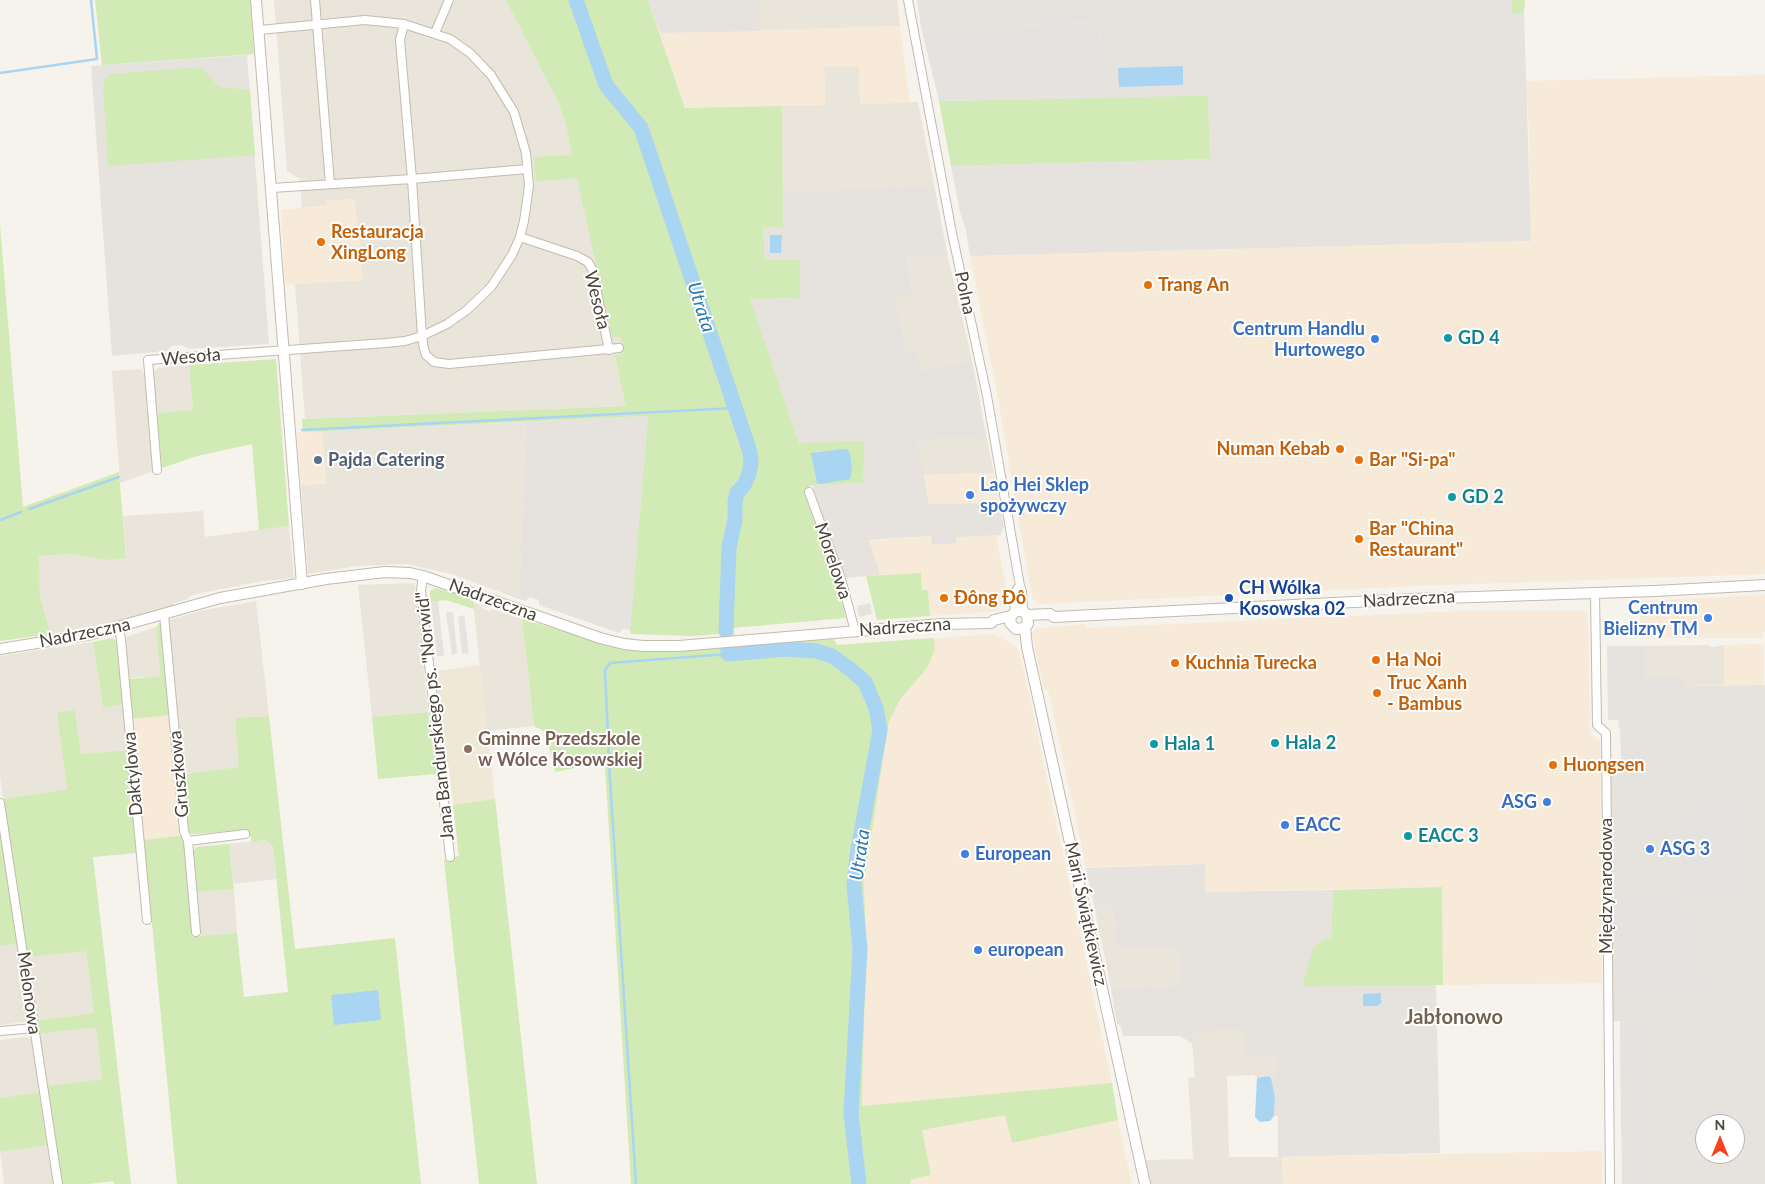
<!DOCTYPE html>
<html>
<head>
<meta charset="utf-8">
<style>
  body { margin:0 }
  #map { position:relative; width:1765px; height:1184px; overflow:hidden; background:#f6f3ec; font-family:Lato,sans-serif }
  canvas { display:block }
  .north { position:absolute; left:1695px; top:1114px; width:50px; height:50px; box-sizing:border-box; background:#fff; border:1px solid #b7b4b0; border-radius:50%; rotate:0deg; font-size:14px; font-weight:700; line-height:20px; text-align:center; color:#4b4439 }
  .north::after { content:''; display:block; margin:auto; width:18px; height:22px; background:#fc3f1d; clip-path:polygon(50% 0,100% 100%,50% 72%,0 100%) }
</style>
</head>
<body>
<div id="map">
<canvas width="1765" height="1184"></canvas>
<div class="north">N</div>
</div>
<script>
const ctx = document.querySelector('canvas').getContext('2d');
ctx.lineJoin = 'round';
function fill(path, color) {
  ctx.fillStyle = color;
  ctx.fill(path, 'evenodd');
}
function poly(rows) {
  const path = new Path2D();
  for (const r of rows) {
    path.moveTo(r[0], r[1]);
    for (let i = 2; i < r.length; i += 2) path.lineTo(r[i], r[i + 1]);
  }
  return path;
}
function stroke(path, color, width, dash) {
  ctx.strokeStyle = color;
  ctx.lineWidth = width;
  ctx.lineCap = dash ? 'butt' : 'round';
  ctx.setLineDash(dash || []);
  ctx.stroke(path);
}
function write(font, color, halo, rows, align = 'center') {
  ctx.font = font + ' Lato,sans-serif';
  ctx.lineWidth = 4;
  ctx.setLineDash([]);
  ctx.textBaseline = 'middle';
  ctx.strokeStyle = halo;
  ctx.fillStyle = color;
  for (const [text, x, y, turn = 0] of rows) {
    ctx.save();
    ctx.translate(x, y);
    ctx.rotate((+turn || 0) * Math.PI / 180);
    ctx.textAlign = isNaN(turn) ? turn : align;
    if (halo) ctx.strokeText(text, 0, 0);
    ctx.fillText(text, 0, 0);
    ctx.restore();
  }
}
fill(poly([
  [274,0,566,0,629,127,627,406,305,419,295,284,363,280,326,201,327,205,302,209,300,179,287,171],
  [760,0,897,0,900,26,760,31],
  [824,67,859,67,860,104,918,102,934,185,782,192,782,106,825,105],
  [907,257,948,257,972,360,920,370,907,352,895,296,912,295],
  [189,365,193,410,157,413,153,372,157,368],
  [140,369,146,374,153,471,120,483,112,371],
  [526,422,519,599,451,574,407,564,357,566,308,574,301,485,326,483,322,431],
  [987,439,994,473,923,475,916,440],
  [203,511,205,537,289,526,294,578,263,581,196,594,188,597,188,599,174,603,174,605,147,614,96,626,51,634,40,597,38,556,73,554,105,560,126,557,123,516],
  [415,583,428,712,372,717,358,585],
  [256,601,269,716,235,718,240,767,183,774,169,620,205,610],
  [473,602,483,606,483,609,490,611,492,609,522,619,534,726,487,731],
  [156,627,160,676,129,678,125,636,126,637],
  [93,642,103,708,124,704,128,750,81,754,75,710,58,712,67,789,3,799,0,777,0,656],
  [1709,645,1711,647,1714,647,1724,645,1724,685,1684,686,1684,678,1644,678,1644,646],
  [265,840,273,846,276,879,234,884,229,844],
  [234,889,237,933,201,937,197,892],
  [1111,904,1116,928,1116,949,1179,948,1180,986,1111,988,1094,906],
  [18,944,29,1017,24,1022,0,1025,0,946],
  [86,950,94,1013,40,1020,37,1017,28,957],
  [96,1026,102,1079,47,1086,39,1034],
  [1202,1029,1244,1029,1277,1055,1277,1078,1271,1078,1269,1076,1257,1078,1254,1075,1227,1076,1229,1157,1282,1157,1283,1182,1281,1184,1150,1184,1146,1160,1193,1159,1188,1078,1195,1077,1191,1031],
  [26,1037,33,1040,39,1092,0,1098,0,1040],
  [47,1145,53,1184,4,1184,0,1152]
]), '#eae5da');
fill(poly([
  [900,26,910,103,860,104,859,67,824,67,825,105,685,108,660,33],
  [1765,75,1765,574,1414,586,1040,604,1032,598,998,398,970,256,1530,241,1529,133,1526,81],
  [355,199,363,280,285,285,281,210,326,205,326,200],
  [322,431,326,484,301,485,297,433],
  [994,473,999,503,929,504,923,475],
  [996,535,1009,604,998,606,999,611,930,616,928,590,922,590,921,573,880,575,869,541,931,536,932,545,956,542,956,538,962,537],
  [1765,595,1765,632,1762,632,1763,638,1645,638,1640,631,1641,607,1642,601],
  [1462,611,1588,611,1590,734,1600,741,1602,983,1443,985,1442,887,1204,892,1204,864,1086,867,1048,690,1044,690,1032,634,1035,629,1085,624,1086,628],
  [994,634,1017,647,1023,667,1112,1083,862,1107,866,946,864,884,889,721,836,645],
  [1764,644,1764,685,1724,685,1724,645],
  [170,715,181,832,178,836,144,840,132,719],
  [1006,1114,1012,1143,1118,1120,1132,1184,911,1184,910,1180,931,1175,921,1130],
  [1602,1151,1602,1184,1281,1184,1283,1182,1282,1157]
]), '#f7ead8');
fill(poly([
  [648,0,760,0,760,31,660,33],
  [917,0,1511,0,1512,14,1524,13,1531,241,970,256,966,230,960,212,951,166,1210,159,1208,96,1103,98,1100,23,921,27],
  [247,55,269,344,189,349,181,345,171,346,167,351,112,356,91,66],
  [934,185,948,257,907,257,912,295,895,296,907,352,917,350,920,370,972,360,987,439,917,440,929,504,999,503,1004,528,1002,529,1001,535,962,537,956,538,956,543,932,545,931,536,869,540,880,575,844,578,812,485,863,483,806,443,799,443,749,299,799,298,765,260,763,227,783,228,782,192],
  [648,416,630,630,623,629,619,633,539,605,539,600,530,597,525,601,519,599,526,422],
  [870,603,872,614,859,617,857,606],
  [1607,646,1644,646,1645,678,1684,678,1685,686,1765,685,1765,1184,1622,1184,1620,1021,1611,1021,1608,771,1621,771,1621,757,1620,728,1618,728,1619,720,1608,720],
  [1705,1124,1735,1124,1735,1154,1705,1154],
  [1205,864,1205,892,1333,890,1331,938,1321,941,1302,985,1436,985,1440,1153,1278,1157,1278,1116,1274,1116,1275,1097,1271,1078,1277,1078,1277,1055,1246,1056,1244,1029,1192,1031,1193,1044,1180,1036,1123,1036,1121,1026,1117,1024,1111,988,1180,986,1179,948,1115,949,1116,928,1111,904,1094,906,1086,868]
]), '#e6e2dd');
fill(poly([
  [480,665,501,853,459,857,438,671]
]), '#efe8d6');
fill(poly([
  [95,0,250,0,254,54,102,65],
  [506,0,648,0,685,108,782,106,783,228,763,227,765,260,800,260,800,298,750,299,799,443,864,441,863,483,812,485,805,489,836,579,846,618,733,628,735,635,719,634,693,636,631,634,630,630,648,416,303,432,302,419,305,419,626,406,615,355,623,354,621,337,612,337,577,178,536,181,534,157,572,155,566,124,558,101],
  [1511,0,1525,0,1524,13,1512,14],
  [201,67,219,87,250,90,255,155,108,166,103,86,106,78,111,74],
  [1192,96,1208,96,1210,159,951,166,939,101],
  [0,224,23,507,119,472,126,558,105,560,73,554,39,556,40,597,51,634,0,641],
  [276,359,289,526,259,530,252,444,197,456,162,468,157,413,193,410,189,365],
  [921,573,922,590,928,590,930,616,877,620,866,576],
  [436,588,452,593,453,589,473,597,474,609,446,600,430,602,430,591],
  [522,619,600,642,640,652,670,652,752,644,834,639,837,645,934,638,935,649,927,668,901,698,889,721,864,883,866,946,862,1106,1112,1083,1118,1120,1012,1143,1005,1115,922,1130,931,1175,910,1180,911,1184,631,1184,605,766,588,763,571,769,555,772,545,732,534,726],
  [161,622,170,715,132,719,129,679,160,676,156,627],
  [112,638,117,642,124,704,103,708,93,642],
  [75,710,81,754,128,750,137,853,93,857,131,1184,114,1184,114,1181,89,1184,61,1184,47,1086,102,1079,96,1027,39,1034,37,1017,40,1020,94,1013,86,951,28,957,3,799,67,789,57,712],
  [428,712,436,774,378,779,372,717],
  [269,716,295,949,395,938,421,1184,177,1184,144,840,184,835,193,937,237,933,244,997,288,992,273,846,265,840,252,842,248,830,193,834,189,832,183,774,239,767,235,718],
  [495,799,501,853,537,1184,479,1184,444,860,459,856,453,805],
  [0,825,18,944,0,946],
  [229,844,234,889,197,892,193,851,197,847],
  [1442,887,1443,985,1302,986,1313,948,1321,941,1331,938,1333,890],
  [39,1092,47,1145,0,1152,0,1098]
]), '#d2eab5');
fill(poly([
  [1100,23,1103,98,939,101,921,27],
  [438,601,444,656,437,656,431,602],
  [446,612,453,612,457,653,452,655],
  [464,615,469,654,462,653,458,617],
  [434,676,439,677,449,766,443,766],
  [1685,807,1742,807,1745,892,1687,892,1687,904,1611,904,1611,894,1687,892],
  [1611,913,1701,914,1703,997,1610,998],
  [1620,1021,1640,1021,1642,1129,1621,1129],
  [1622,1138,1642,1139,1642,1184,1622,1184]
]), '#e5e3e0');
fill(poly([
  [1183,66,1183,85,1119,87,1118,68],
  [770,235,782,235,781,253,770,253],
  [844,449,848,450,850,453,852,469,850,479,820,484,817,483,811,453],
  [378,990,381,1020,334,1025,331,995],
  [1381,993,1381,1003,1377,1006,1363,1006,1363,994],
  [1269,1076,1271,1078,1275,1097,1274,1116,1270,1121,1260,1122,1255,1117,1257,1078]
]), '#a9d4f2');
stroke(poly([
  [0,73,97,59,91,0],
  [302,430,736,408],
  [29,509,119,477],
  [0,520,21,512],
  [636,1184,610,780,605,670,610,663,728,654]
]), '#a9d4f2', 2.5);
stroke(poly([
  [576,0,606,85,641,128,750,452,751,462,749,474,744,485,737,493,735,502,735,520,729,547,726,631],
  [728,648,728,654,785,649,816,651,832,656,850,669,865,682,876,708,880,730,857,855,854,885,860,949,851,1113,859,1184]
]), '#a9d4f2', 15);
const minor = poly([
  [315,0,330,184],
  [908,0,952,233,987,396,1020,586,1022,591,1023,611],
  [404,24,400,40,412,179,422,336,424,349,426,355,434,362,449,364,619,348],
  [435,33,449,0],
  [272,188,412,179,527,169],
  [520,237,577,256,588,262,592,269,609,350],
  [157,470,148,360,386,343,405,341,422,336,447,324,467,310,491,287,512,255,520,237,524,221,529,186,526,153,514,112,491,75,470,53,450,39,404,24,365,20,259,30],
  [809,492,841,579,855,631],
  [423,576,421,590,450,857],
  [1595,593,1597,725,1606,733,1610,1184],
  [1014,612,1017,589,1020,586],
  [164,615,184,831,188,841,196,932],
  [119,628,121,640,147,920],
  [0,803,58,1184],
  [188,841,245,834],
  [0,1031,34,1028]
]);
const tertiary = poly([
  [256,0,302,584],
  [1027,615,1050,614,1054,617,1414,599,1655,591,1765,585],
  [1025,627,1027,647,1145,1184],
  [0,649,92,634,220,598,326,579,385,572,410,573,423,576,600,638,624,644,643,646,679,646,942,624,991,623,994,620,1011,616,1017,611,1023,611,1027,615,1028,624,1024,628,1016,629,1010,623,1011,616]
]);
stroke(minor, '#c2bbae', 10);
stroke(tertiary, '#c2bbae', 12);
stroke(minor, '#fff', 8);
stroke(tertiary, '#fff', 10);
for (const [x, y, r, color] of [
  [321,242,5,"#e8710a"],
  [1148,285,5,"#e8710a"],
  [1448,338,5,"#0f9aa8"],
  [1375,339,5,"#3f7fe0"],
  [1340,449,5,"#e8710a"],
  [318,460,5,"#5c6f8a"],
  [1359,460,5,"#e8710a"],
  [970,495,5,"#3f7fe0"],
  [1452,497,5,"#0f9aa8"],
  [1359,539,5,"#e8710a"],
  [944,598,5,"#e8710a"],
  [1229,598,5,"#1a4fb4"],
  [1708,618,5,"#3f7fe0"],
  [1376,660,5,"#e8710a"],
  [1175,663,5,"#e8710a"],
  [1377,693,5,"#e8710a"],
  [1275,743,5,"#0f9aa8"],
  [1154,744,5,"#0f9aa8"],
  [468,749,5,"#8d6e63"],
  [1553,765,5,"#e8710a"],
  [1547,802,5,"#3f7fe0"],
  [1285,825,5,"#3f7fe0"],
  [1408,836,5,"#0f9aa8"],
  [1650,849,5,"#3f7fe0"],
  [965,854,5,"#3f7fe0"],
  [978,950,5,"#3f7fe0"]
]) {
  const dot = new Path2D();
  dot.arc(x, y, r, 0, 2 * Math.PI);
  ctx.fillStyle = color;
  ctx.fill(dot);
  stroke(dot, '#fff', 2);
}
write('bold 18px', '#c56008', '#fff', [
  ["Restauracja",331,232],
  ["XingLong",331,253],
  ["Trang An",1158,285],
  ["Numan Kebab",1330,449,"right"],
  ["Bar \"Si-pa\"",1369,460],
  ["Bar \"China",1369,529],
  ["Restaurant\"",1369,550],
  ["Đông Đô",954,598],
  ["Ha Noi",1386,660],
  ["Kuchnia Turecka",1185,663],
  ["Truc Xanh",1387,683],
  ["- Bambus",1387,704],
  ["Huongsen",1563,765]
], 'left');
write('18px', '#4b4439', '#fff', [
  ["Polna",965,293,78],
  ["Wesoła",597,300,76],
  ["Wesoła",191,357,-5],
  ["Morelowa",833,561,71],
  ["Nadrzeczna",1409,599,-3],
  ["Nadrzeczna",493,600,20],
  ["Nadrzeczna",905,627,-4],
  ["Nadrzeczna",85,633,-11],
  ["Jana Bandurskiego ps. \"Norwid\"",435,716,-96],
  ["Daktylowa",133,774,-95],
  ["Gruszkowa",179,774,-95],
  ["Międzynarodowa",1606,886,-90],
  ["Marii Świątkiewicz",1086,914,78],
  ["Melonowa",29,993,82]
]);
write('bold 18px', '#366cbe', '#fff', [
  ["Centrum Handlu",1365,329,"right"],
  ["Hurtowego",1365,350,"right"],
  ["Lao Hei Sklep",980,485],
  ["spożywczy",980,506],
  ["Centrum",1698,608,"right"],
  ["Bielizny TM",1698,629,"right"],
  ["ASG",1537,802,"right"],
  ["EACC",1295,825],
  ["ASG 3",1660,849],
  ["European",975,854],
  ["european",988,950]
], 'left');
write('bold 18px', '#0d838f', '#fff', [
  ["GD 4",1458,338],
  ["GD 2",1462,497],
  ["Hala 2",1285,743],
  ["Hala 1",1164,744],
  ["EACC 3",1418,836]
], 'left');
write('bold 18px', '#4e5e75', '#fff', [
  ["Pajda Catering",328,460]
], 'left');
write('bold 18px', '#164399', '#fff', [
  ["CH Wólka",1239,588],
  ["Kosowska 02",1239,609]
], 'left');
write('bold 18px', '#785e54', '#fff', [
  ["Gminne Przedszkole",478,739],
  ["w Wólce Kosowskiej",478,760]
], 'left');
write('italic 19px', '#2e7ab2', '#fff', [
  ["Utrata",701,307,72],
  ["Utrata",860,855,-82]
]);
write('bold 20px', '#6e6250', '#fff', [
  ["Jabłonowo",1454,1018]
]);
</script>
</body>
</html>
